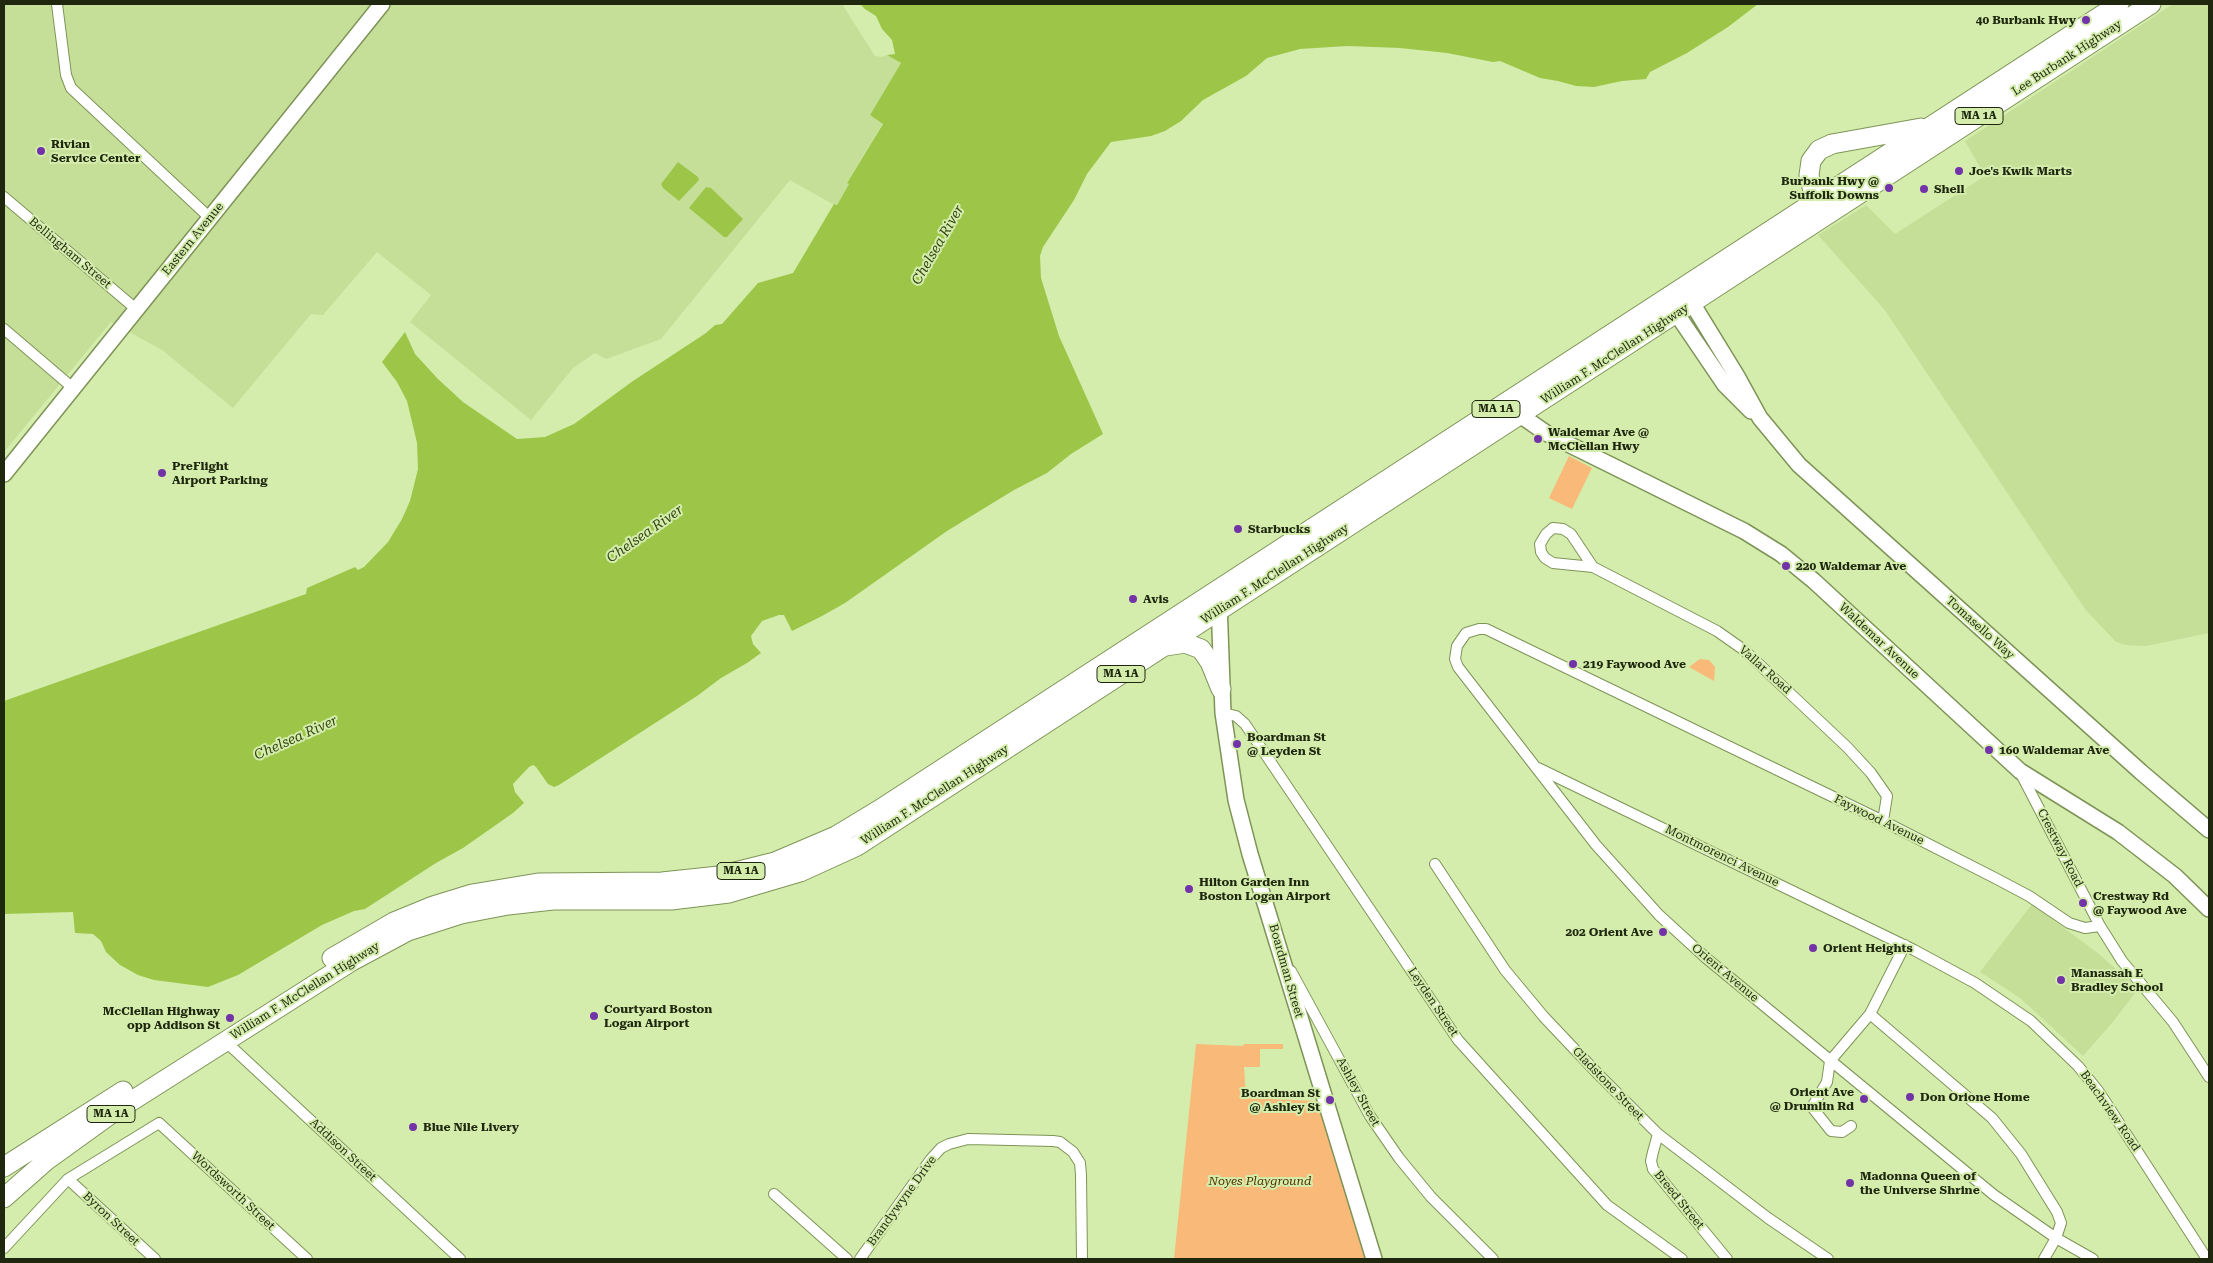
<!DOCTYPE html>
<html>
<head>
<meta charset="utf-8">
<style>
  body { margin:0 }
  #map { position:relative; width:2213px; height:1263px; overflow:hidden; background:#d4edac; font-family:"Roboto Serif",serif }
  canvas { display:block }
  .frame { position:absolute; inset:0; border:5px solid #1f280f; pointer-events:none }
</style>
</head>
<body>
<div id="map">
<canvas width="2213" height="1263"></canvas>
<div class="frame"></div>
</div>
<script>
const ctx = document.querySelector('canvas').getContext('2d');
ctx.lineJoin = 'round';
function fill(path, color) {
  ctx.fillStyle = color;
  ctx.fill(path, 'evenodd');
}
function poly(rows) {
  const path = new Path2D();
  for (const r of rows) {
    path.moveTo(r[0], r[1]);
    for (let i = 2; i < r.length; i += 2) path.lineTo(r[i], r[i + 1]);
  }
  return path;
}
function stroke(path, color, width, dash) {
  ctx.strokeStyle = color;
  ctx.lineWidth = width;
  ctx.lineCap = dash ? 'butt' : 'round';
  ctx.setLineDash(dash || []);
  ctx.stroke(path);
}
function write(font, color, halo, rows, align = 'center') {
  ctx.font = font + ' "Roboto Serif",serif';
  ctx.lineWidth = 4;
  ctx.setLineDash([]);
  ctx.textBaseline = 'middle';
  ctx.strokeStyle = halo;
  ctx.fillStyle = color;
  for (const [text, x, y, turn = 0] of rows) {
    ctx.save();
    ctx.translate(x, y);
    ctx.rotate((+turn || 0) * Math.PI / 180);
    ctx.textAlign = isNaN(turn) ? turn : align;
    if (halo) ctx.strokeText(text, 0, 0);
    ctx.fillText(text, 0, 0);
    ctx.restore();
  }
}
fill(poly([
  [4,4,842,4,875,56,881,57,887,55,901,63,870,115,883,123,847,182,849,184,836,206,790,180,661,339,606,359,595,353,573,368,531,420,410,322,431,295,377,252,323,315,311,314,233,408,162,350,111,322,4,452],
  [2173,4,2209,4,2209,633,2146,646,2126,645,2116,642,2085,609,1884,309,1818,235,1866,205,1895,234,1985,176,1965,141],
  [2032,904,2099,954,2138,989,2112,1023,2083,1056,2020,998,1980,972]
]), '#c5df99');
fill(poly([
  [1569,456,1592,468,1572,509,1549,498],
  [1700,659,1709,660,1715,667,1714,681,1689,667],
  [1196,1044,1243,1046,1244,1044,1283,1044,1283,1049,1260,1049,1260,1067,1244,1067,1246,1098,1319,1101,1366,1259,1174,1259]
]), '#f9b978');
fill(poly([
  [860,4,1758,4,1728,27,1687,53,1650,72,1646,79,1622,81,1594,87,1576,86,1558,81,1540,78,1500,61,1493,62,1447,53,1400,48,1347,46,1300,49,1267,58,1246,76,1203,100,1181,121,1165,131,1151,136,1111,142,1087,174,1074,200,1043,247,1040,256,1041,278,1059,336,1103,434,1071,454,1047,473,1014,490,947,531,845,603,822,616,792,631,784,615,779,615,762,621,751,636,753,644,761,653,747,663,721,678,697,696,559,785,554,787,548,784,536,767,533,765,529,767,513,784,515,792,524,803,513,813,463,848,436,863,365,909,354,911,322,925,238,975,208,987,154,980,138,975,120,965,106,952,101,941,93,934,75,933,73,912,4,914,4,701,306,594,307,588,355,567,358,570,364,567,388,542,402,519,410,501,418,469,417,443,407,401,397,382,382,362,405,332,415,354,438,379,463,402,517,439,545,437,574,424,633,381,706,333,715,325,722,324,758,283,793,273,834,204,837,205,849,184,847,183,883,124,870,115,901,63,887,55,895,54,892,40,882,29,876,16,865,9],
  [678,162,698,177,699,180,679,201,663,188,661,184],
  [706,187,711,188,743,219,727,237,724,237,689,208]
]), '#9dc649');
const street = poly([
  [57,4,66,75,71,88,210,218],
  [4,197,136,309],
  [4,329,73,388],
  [1553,528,1563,529,1571,534,1593,567,1553,563,1545,558,1541,552,1540,544,1546,534,1553,528],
  [1593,567,1717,631,1744,650,1847,747,1871,773,1887,796,1883,821],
  [1223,713,1236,716,1245,724,1458,1040,1607,1205,1682,1259],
  [1538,768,1914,950,1975,983,2031,1021,2078,1066,2099,1092,2207,1259],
  [2020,772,2100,926,2122,961,2173,1022,2209,1077],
  [1435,864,1505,970,1544,1017,1598,1074,1658,1134,1768,1218,1828,1259],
  [1291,971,1370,1116,1399,1158,1431,1197,1493,1259],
  [1870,1014,1992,1118,2021,1154,2057,1212,2061,1223,2056,1238,2044,1259],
  [225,1041,460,1259],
  [1851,1126,1842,1132,1831,1131,1812,1107,1827,1082,1830,1061,1870,1014,1905,945],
  [1658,1134,1653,1152,1651,1161,1653,1169,1727,1259],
  [68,1179,155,1259],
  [774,1194,847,1259],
  [4,1248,68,1179,159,1123,307,1259],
  [860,1259,931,1159,941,1148,949,1144,968,1139,1053,1141,1060,1142,1073,1152,1080,1163,1081,1175,1082,1259],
  [2093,1259,2056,1238,1994,1195,1706,958,1659,915,1596,845,1458,667,1455,659,1457,646,1466,633,1479,629,1486,629,1883,821,1995,878,2029,896,2069,923,2085,928,2100,926]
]);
const secondary = poly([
  [1692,303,1738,378,1760,418,1799,465,2141,772,2209,830],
  [1670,304,1725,385,1751,411],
  [1520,415,1546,433,1744,531,1781,554,1814,581,2020,771,2118,832,2175,876,2209,909],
  [4,474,382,4],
  [1219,602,1223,713,1236,800,1250,854,1374,1259]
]);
const highway = poly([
  [1825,208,1812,187,1809,175,1811,161,1819,150,1832,144,1921,128],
  [1166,646,1185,643,1201,649,1210,662,1221,689],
  [332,958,394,922,433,906,472,894,538,883,662,882,719,876,775,862,836,836,879,810,2119,4],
  [4,1167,123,1091],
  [4,1198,47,1160,108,1116,352,961,408,931,461,914,508,905,553,900,671,900,729,893,800,872,857,846,2151,4]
]);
stroke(street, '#7e9457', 12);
stroke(secondary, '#7e9457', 18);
stroke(highway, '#7e9457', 21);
stroke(street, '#fff', 10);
stroke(secondary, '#fff', 15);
stroke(highway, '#fff', 19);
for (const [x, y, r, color] of [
  [2086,20,5,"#7333a8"],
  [41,151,5,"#7333a8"],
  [1959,171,5,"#7333a8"],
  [1889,188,5,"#7333a8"],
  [1924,189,5,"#7333a8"],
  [1538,439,5,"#7333a8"],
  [162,473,5,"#7333a8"],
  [1238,529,5,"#7333a8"],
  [1786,566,5,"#7333a8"],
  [1133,599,5,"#7333a8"],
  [1573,664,5,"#7333a8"],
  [1237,744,5,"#7333a8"],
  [1989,750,5,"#7333a8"],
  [1189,889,5,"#7333a8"],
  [2083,903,5,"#7333a8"],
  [1663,932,5,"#7333a8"],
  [1813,948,5,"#7333a8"],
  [2061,980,5,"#7333a8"],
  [594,1016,5,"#7333a8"],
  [230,1018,5,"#7333a8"],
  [1910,1097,5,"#7333a8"],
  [1864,1099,5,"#7333a8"],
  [1330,1100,5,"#7333a8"],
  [413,1127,5,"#7333a8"],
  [1850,1183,5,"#7333a8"]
]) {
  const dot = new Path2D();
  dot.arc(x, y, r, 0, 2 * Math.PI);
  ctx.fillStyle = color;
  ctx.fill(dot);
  stroke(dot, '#d4edac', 2);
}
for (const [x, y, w] of [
  [1979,116,48],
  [1496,409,48],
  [1121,674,48],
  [741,871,48],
  [111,1114,48]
]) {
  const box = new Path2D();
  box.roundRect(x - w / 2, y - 8.5, w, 17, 4);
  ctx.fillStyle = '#d4edac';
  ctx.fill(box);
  stroke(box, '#1f280f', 1);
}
write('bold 11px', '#1f280f', null, [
  ["MA 1A",1979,116],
  ["MA 1A",1496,409],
  ["MA 1A",1121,674],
  ["MA 1A",741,871],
  ["MA 1A",111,1114]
]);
write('bold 12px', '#1f280f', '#d4edac', [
  ["40 Burbank Hwy",2076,20,"right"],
  ["Rivian",51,144],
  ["Service Center",51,158],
  ["Joe's Kwik Marts",1969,171],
  ["Burbank Hwy @",1879,181,"right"],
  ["Suffolk Downs",1879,195,"right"],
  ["Shell",1934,189],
  ["Waldemar Ave @",1548,432],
  ["McClellan Hwy",1548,446],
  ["PreFlight",172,466],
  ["Airport Parking",172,480],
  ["Starbucks",1248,529],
  ["220 Waldemar Ave",1796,566],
  ["Avis",1143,599],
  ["219 Faywood Ave",1583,664],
  ["Boardman St",1247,737],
  ["@ Leyden St",1247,751],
  ["160 Waldemar Ave",1999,750],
  ["Hilton Garden Inn",1199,882],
  ["Boston Logan Airport",1199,896],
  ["Crestway Rd",2093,896],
  ["@ Faywood Ave",2093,910],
  ["202 Orient Ave",1653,932,"right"],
  ["Orient Heights",1823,948],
  ["Manassah E",2071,973],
  ["Bradley School",2071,987],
  ["Courtyard Boston",604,1009],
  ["Logan Airport",604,1023],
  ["McClellan Highway",220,1011,"right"],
  ["opp Addison St",220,1025,"right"],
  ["Orient Ave",1854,1092,"right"],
  ["@ Drumlin Rd",1854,1106,"right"],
  ["Boardman St",1320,1093,"right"],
  ["@ Ashley St",1320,1107,"right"],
  ["Don Orione Home",1920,1097],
  ["Blue Nile Livery",423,1127],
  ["Madonna Queen of",1860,1176],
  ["the Universe Shrine",1860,1190]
], 'left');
write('12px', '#1f280f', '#d4edac', [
  ["Lee Burbank Highway",2067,58,-33],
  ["Eastern Avenue",193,239,-51],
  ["Bellingham Street",70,253,40],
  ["William F. McClellan Highway",1615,354,-33],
  ["William F. McClellan Highway",1275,574,-33],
  ["Tomasello Way",1980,628,42],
  ["Waldemar Avenue",1879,641,43],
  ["Vallar Road",1765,670,42],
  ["William F. McClellan Highway",935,795,-33],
  ["Faywood Avenue",1879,820,26],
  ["Crestway Road",2060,848,63],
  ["Montmorenci Avenue",1722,856,26],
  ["Boardman Street",1286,971,74],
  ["Orient Avenue",1725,973,40],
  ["William F. McClellan Highway",305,991,-32],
  ["Leyden Street",1433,1002,56],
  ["Gladstone Street",1608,1084,46],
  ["Ashley Street",1358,1092,61],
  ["Beachview Road",2110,1111,55],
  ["Addison Street",343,1150,43],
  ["Wordsworth Street",233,1191,43],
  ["Breed Street",1679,1200,51],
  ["Brandywyne Drive",902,1201,-54],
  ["Byron Street",111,1219,43]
]);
write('italic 12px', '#522e01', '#d4edac', [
  ["Noyes Playground",1260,1181]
]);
write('italic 14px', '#364615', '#d4edac', [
  ["Chelsea River",938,245,-60],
  ["Chelsea River",645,534,-35],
  ["Chelsea River",296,738,-24]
]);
</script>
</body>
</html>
